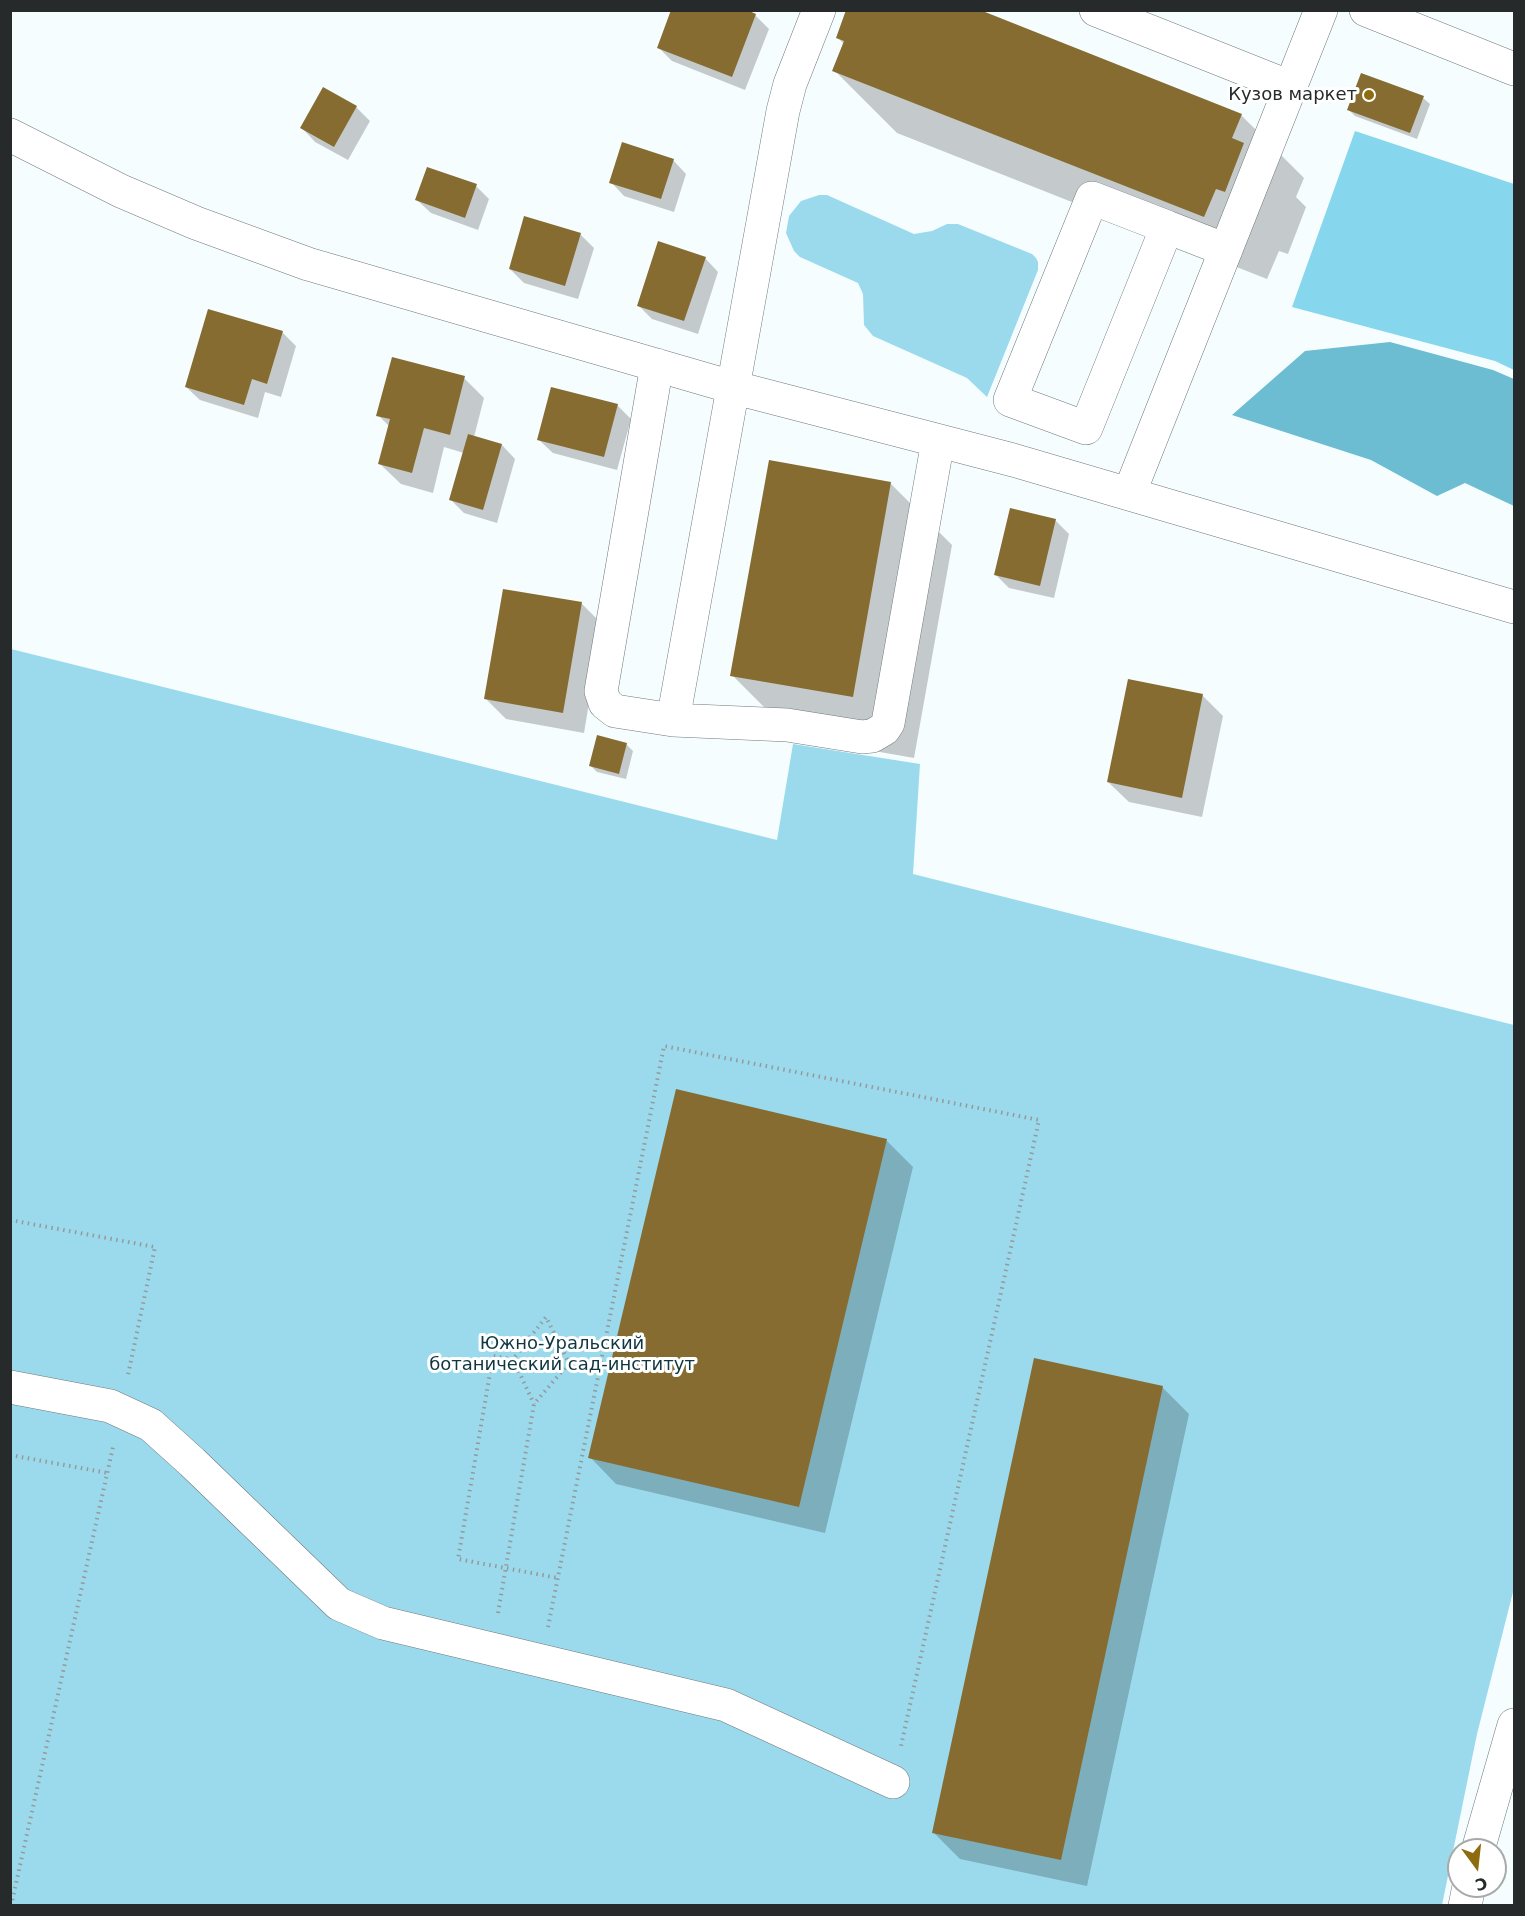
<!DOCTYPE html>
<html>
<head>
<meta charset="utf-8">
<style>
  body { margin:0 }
  #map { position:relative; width:1525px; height:1916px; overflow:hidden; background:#f5fdff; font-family:"DejaVu Sans",sans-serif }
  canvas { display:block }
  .frame { position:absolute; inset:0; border:12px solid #262a2b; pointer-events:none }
  .north { position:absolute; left:1447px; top:1838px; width:60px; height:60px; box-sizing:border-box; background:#fff; border:2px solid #a8aaaa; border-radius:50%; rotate:165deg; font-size:16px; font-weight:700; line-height:24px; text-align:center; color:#262a2b }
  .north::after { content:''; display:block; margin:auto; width:21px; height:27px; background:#8d6b0e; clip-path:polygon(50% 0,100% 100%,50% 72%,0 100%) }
</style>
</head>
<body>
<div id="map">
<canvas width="1525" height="1916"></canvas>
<div class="frame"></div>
<div class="north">С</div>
</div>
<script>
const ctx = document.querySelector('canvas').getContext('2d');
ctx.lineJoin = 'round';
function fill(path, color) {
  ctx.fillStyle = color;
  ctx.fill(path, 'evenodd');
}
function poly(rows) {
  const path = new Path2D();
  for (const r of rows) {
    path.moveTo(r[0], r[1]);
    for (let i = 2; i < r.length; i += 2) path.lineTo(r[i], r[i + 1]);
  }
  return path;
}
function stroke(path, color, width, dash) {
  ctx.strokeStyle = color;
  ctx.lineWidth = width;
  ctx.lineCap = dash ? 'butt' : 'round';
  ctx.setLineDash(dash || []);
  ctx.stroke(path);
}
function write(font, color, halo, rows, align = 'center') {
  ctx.font = font + ' "DejaVu Sans",sans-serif';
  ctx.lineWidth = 6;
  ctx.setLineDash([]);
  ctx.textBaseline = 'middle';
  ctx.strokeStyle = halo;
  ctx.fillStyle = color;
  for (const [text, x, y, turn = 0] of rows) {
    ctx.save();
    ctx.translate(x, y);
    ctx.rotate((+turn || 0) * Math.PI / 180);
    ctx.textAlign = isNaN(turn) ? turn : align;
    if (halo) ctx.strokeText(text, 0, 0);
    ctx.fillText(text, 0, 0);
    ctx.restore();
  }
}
fill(poly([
  [819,195,827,195,914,234,932,231,947,224,958,224,1032,254,1036,258,1038,262,1038,270,987,397,967,378,873,336,864,325,863,294,858,283,800,257,794,251,786,233,789,216,801,201],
  [11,649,777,840,793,744,920,764,913,874,1514,1025,1514,1588,1477,1734,1442,1905,11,1906]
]), '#9bdaec');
fill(poly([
  [1355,131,1514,184,1514,370,1495,361,1292,307]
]), '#86d6ed');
fill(poly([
  [1390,342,1493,370,1514,379,1514,506,1465,483,1437,496,1371,460,1232,415,1305,351]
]), '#6cbcd2');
fill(poly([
  [755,15,769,29,745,90,672,61,658,47],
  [838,38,1241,115,1304,178,1296,197,1306,207,1288,254,1279,251,1267,279,897,133,834,70,844,44],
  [1362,75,1423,98,1430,104,1417,139,1355,116,1349,110],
  [356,107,370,121,348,160,315,142,302,128],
  [673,160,686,174,674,212,624,196,611,182],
  [476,186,489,199,478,230,431,213,417,200],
  [580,234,594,248,578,299,524,283,510,269],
  [705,258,718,272,698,334,652,319,638,305],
  [282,332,296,346,281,397,265,392,258,418,200,400,186,387],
  [464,378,484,398,474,437,502,445,515,459,497,523,464,513,451,500,464,453,444,447,433,493,401,484,380,464,390,427,378,415],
  [617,405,631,419,617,470,553,453,539,440],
  [890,483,952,545,914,758,794,737,732,675],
  [1055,520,1069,534,1054,598,1009,588,995,574],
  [582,604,602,624,584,733,506,719,486,699],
  [1202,695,1223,716,1202,817,1129,802,1108,782],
  [626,744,633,751,626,779,597,772,590,765],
  [886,1140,913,1167,825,1533,616,1484,590,1457],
  [1162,1387,1189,1414,1087,1886,960,1859,933,1832]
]), '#0003');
fill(poly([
  [671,10,747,10,756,14,732,77,657,48],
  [846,10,980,10,1242,114,1232,138,1244,143,1225,192,1216,189,1204,217,832,71,844,41,836,38],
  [1361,73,1424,96,1410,133,1347,110],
  [323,87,357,106,334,147,300,128],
  [622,142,674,159,661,199,609,183],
  [427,167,477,184,465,218,415,200],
  [524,216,581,233,565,286,509,269],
  [658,241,706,257,684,321,637,306],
  [208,309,283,331,267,384,252,379,244,405,185,387],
  [392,357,465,376,450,435,424,428,412,473,378,464,390,419,376,416],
  [551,387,618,404,604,457,537,440],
  [468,434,502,444,483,510,449,500],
  [769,460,891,482,853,697,730,676],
  [1010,508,1056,519,1040,586,994,575],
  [503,589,582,602,563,713,484,699],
  [1128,679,1203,694,1182,798,1107,782],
  [597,735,627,743,619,774,589,766],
  [676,1089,887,1139,799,1507,588,1458],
  [1034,1358,1163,1386,1061,1860,932,1833]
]), '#866c30');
const minor = poly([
  [1096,10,1290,87],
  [10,135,121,191,196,223,308,264,732,387,1013,460,1514,607],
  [1167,227,1092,198,1010,400,1086,428,1167,227,1226,250],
  [657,365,601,691,605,703,615,711,673,720,783,111,790,84,819,10],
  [1129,494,1321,10],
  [673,720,787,725,862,737,872,736,884,729,888,723,938,441],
  [10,1387,110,1406,151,1425,192,1462,339,1604,383,1623,726,1705,893,1782],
  [1478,1850,1514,1725],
  [1465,1906,1469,1886]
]);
const major = poly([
  [1366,10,1514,69]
]);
stroke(minor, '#71797c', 34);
stroke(major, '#71797c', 34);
stroke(poly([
  [10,1220,155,1247,128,1375],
  [513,1359,493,1356,458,1559,558,1578],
  [569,1363,600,1367],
  [10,1455,108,1473],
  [498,1613,534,1404,569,1363,546,1317,513,1359,534,1404],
  [548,1627,664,1046,1039,1120,901,1746],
  [11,1906,113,1447]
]), '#949a9b', 4, [1.5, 4.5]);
stroke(minor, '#fff', 33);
stroke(major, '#fff', 33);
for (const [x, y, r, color] of [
  [1369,95,6,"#8d6b0e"]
]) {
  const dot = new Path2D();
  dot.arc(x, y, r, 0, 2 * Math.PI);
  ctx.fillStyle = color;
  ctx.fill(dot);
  stroke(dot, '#fff', 2);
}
write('18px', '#262a2b', '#fff', [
  ["Кузов маркет",1357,95]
], 'right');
write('18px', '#103741', '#fff', [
  ["Южно-Уральский",562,1344],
  ["ботанический сад-институт",562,1365]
]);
</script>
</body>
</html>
